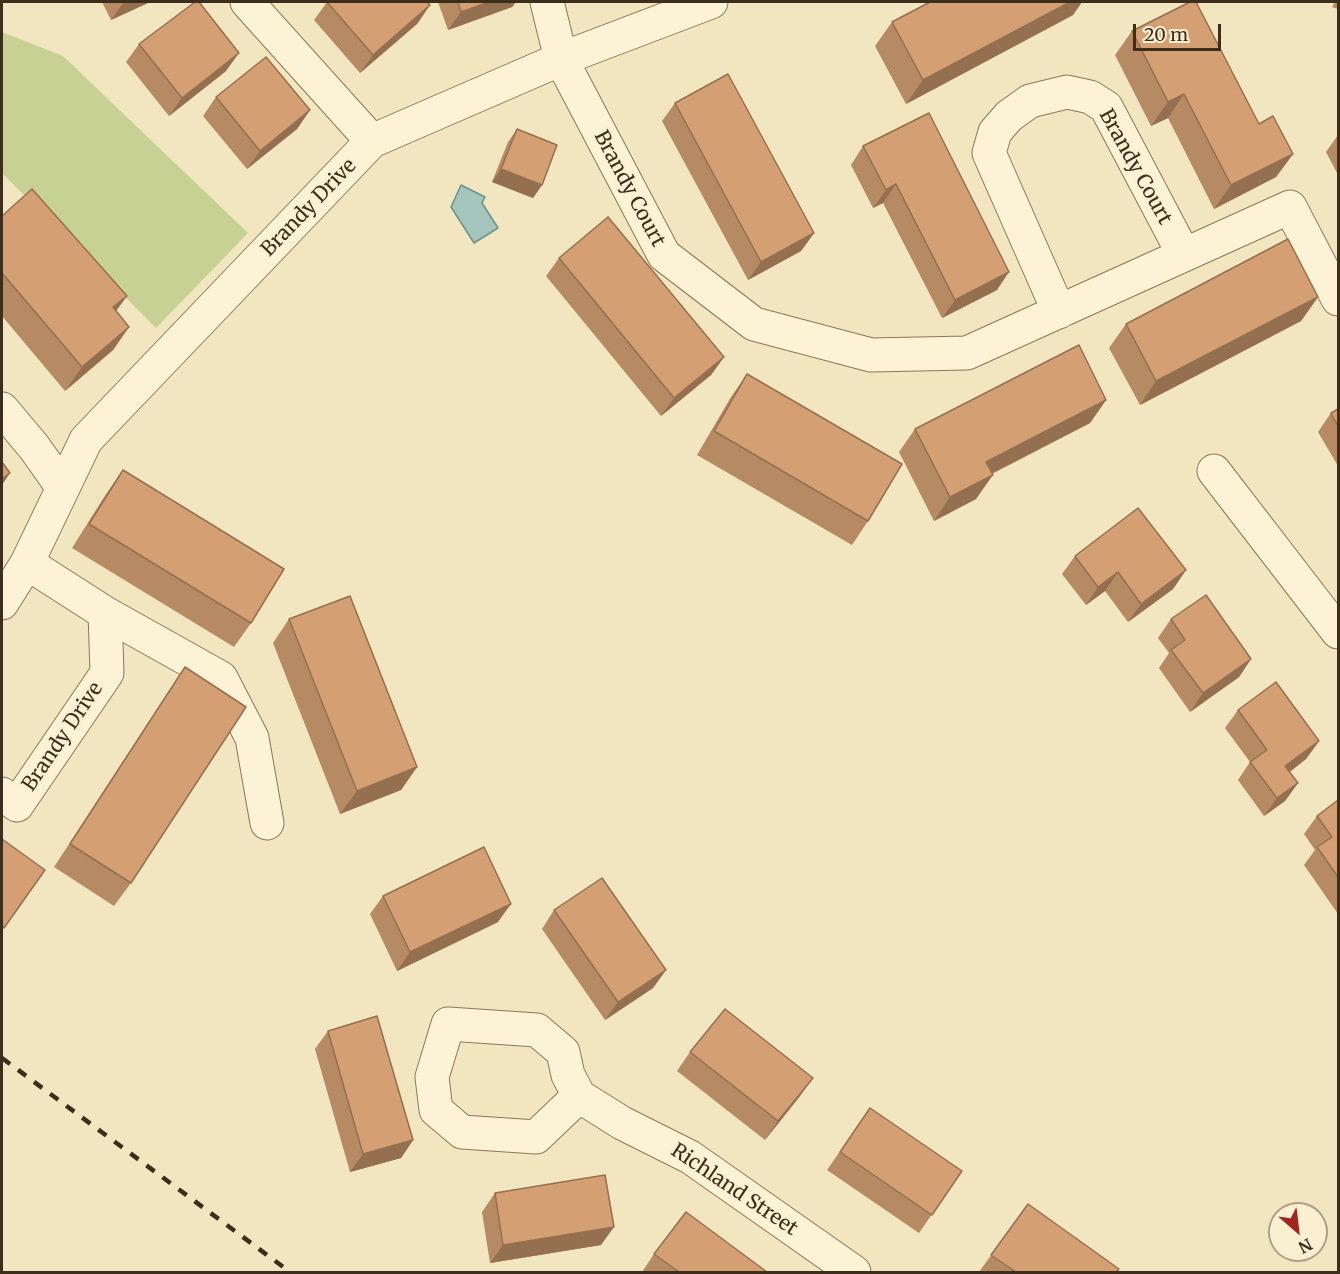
<!DOCTYPE html>
<html>
<head>
<meta charset="utf-8">
<style>
  body { margin:0 }
  #map { position:relative; width:1340px; height:1274px; overflow:hidden; background:#f2e6c1; font-family:Merriweather,serif }
  canvas { display:block }
  .frame { position:absolute; inset:0; border:3px solid #3c2d1c; pointer-events:none }
  .north { position:absolute; left:1268px; top:1202px; width:60px; height:60px; box-sizing:border-box; background:#f9efd1; border:2px solid #ada189; border-radius:50%; rotate:152deg; font-size:16px; font-weight:700; line-height:24px; text-align:center; color:#3c2d1c }
  .north::after { content:''; display:block; margin:auto; width:21px; height:27px; background:#a32520; clip-path:polygon(50% 0,100% 100%,50% 72%,0 100%) }
  .scale { position:absolute; left:1133px; top:24px; width:88px; height:27px; box-sizing:border-box; border:3px solid #3c2d1c; border-top:0; padding-left:8px; font-size:18px; line-height:21px; white-space:nowrap; color:#3c2d1c; -webkit-text-stroke:4px #f9efd1; paint-order:stroke }
</style>
</head>
<body>
<div id="map">
<canvas width="1340" height="1274"></canvas>
<div class="frame"></div>
<div class="north">N</div>
<div class="scale">20 m</div>
</div>
<script>
const ctx = document.querySelector('canvas').getContext('2d');
ctx.lineJoin = 'round';
function fill(path, color) {
  ctx.fillStyle = color;
  ctx.fill(path, 'evenodd');
}
function poly(rows) {
  const path = new Path2D();
  for (const r of rows) {
    path.moveTo(r[0], r[1]);
    for (let i = 2; i < r.length; i += 2) path.lineTo(r[i], r[i + 1]);
  }
  return path;
}
function stroke(path, color, width, dash) {
  ctx.strokeStyle = color;
  ctx.lineWidth = width;
  ctx.lineCap = dash ? 'butt' : 'round';
  ctx.setLineDash(dash || []);
  ctx.stroke(path);
}
function write(font, color, halo, rows, align = 'center') {
  ctx.font = font + ' Merriweather,serif';
  ctx.lineWidth = 4.5;
  ctx.setLineDash([]);
  ctx.textBaseline = 'middle';
  ctx.strokeStyle = halo;
  ctx.fillStyle = color;
  for (const [text, x, y, turn = 0] of rows) {
    ctx.save();
    ctx.translate(x, y);
    ctx.rotate((+turn || 0) * Math.PI / 180);
    ctx.textAlign = isNaN(turn) ? turn : align;
    if (halo) ctx.strokeText(text, 0, 0);
    ctx.fillText(text, 0, 0);
    ctx.restore();
  }
}
fill(poly([
  [2,32,63,56,248,233,156,328,2,173]
]), '#c7d193');
const water = poly([
  [461,185,485,197,482,203,498,228,474,243,451,207,461,185]
]);
fill(water, '#a4c4bc');
stroke(water, '#6a938b', 1.5);
const street = poly([
  [247,2,372,141],
  [547,2,561,59,664,255,754,324,871,355,967,353,1290,207,1338,299],
  [1059,312,989,153,995,132,1009,116,1030,101,1067,92,1090,97,1106,107,1184,255],
  [2,409,34,447,63,488],
  [1214,471,1338,632],
  [27,563,105,613,221,678,252,738,267,823],
  [2,603,27,563,86,440,372,141,561,59,711,2],
  [2,794,17,805,107,673,105,613],
  [448,1024,537,1030,563,1052,568,1075,579,1096,536,1137,462,1132,436,1110,432,1077,448,1024],
  [579,1096,622,1123,690,1157,854,1272]
]);
stroke(street, '#8e7656', 35);
stroke(street, '#fcf2d5', 33);
stroke(poly([
  [2,1058,290,1272]
]), '#3c2d1c', 4.5, [10, 10]);
fill(poly([
  [102,2,150,2,111,20],
  [327,2,430,5,417,24,360,73,314,20],
  [438,2,516,2,512,7,448,30],
  [930,2,1082,2,1073,15,906,104,875,46,892,22],
  [1335,2,1338,2,1338,9,1332,7],
  [1132,31,1259,124,1293,154,1276,177,1214,209,1168,118,1151,126,1115,55],
  [139,44,226,71,169,116,126,62],
  [216,97,310,110,297,129,247,169,203,116],
  [675,103,814,233,801,251,748,280,662,121],
  [517,129,542,185,533,198,492,182,508,142],
  [1338,135,1338,175,1326,152],
  [863,146,997,290,942,318,883,203,873,208,851,165],
  [2,216,127,296,116,311,129,327,113,350,65,391,2,316],
  [559,258,724,357,711,375,661,416,546,276],
  [1318,297,1301,321,1140,405,1109,348,1126,324],
  [747,374,868,521,852,545,697,455,731,397],
  [1106,400,1090,423,992,474,976,499,934,521,899,452,915,429],
  [1338,409,1338,466,1318,432,1331,413],
  [123,470,251,623,234,647,72,548,106,494],
  [1075,556,1186,570,1173,589,1128,622,1105,591,1086,605,1062,574],
  [289,619,417,767,401,790,340,814,273,643],
  [1171,619,1251,659,1239,677,1190,712,1159,668,1169,653,1158,638],
  [185,667,131,883,114,906,54,867,169,691],
  [1238,710,1319,741,1306,759,1290,772,1298,783,1285,801,1264,816,1238,780,1250,762,1225,728],
  [1338,800,1338,914,1304,865,1315,850,1304,834,1317,816],
  [383,896,498,922,397,971,370,914],
  [554,910,666,970,653,988,605,1020,542,929],
  [328,1031,413,1140,401,1158,350,1172,315,1049],
  [690,1052,800,1096,765,1140,677,1071],
  [870,1108,962,1171,919,1233,827,1170],
  [495,1193,601,1245,490,1263,482,1212],
  [1028,1204,1116,1272,979,1272],
  [654,1254,767,1272,642,1272]
]), '#b68a63');
fill(poly([
  [124,2,150,2,111,20],
  [489,2,516,2,512,7,448,30,461,12],
  [1070,2,1082,2,1073,15,906,104,923,80],
  [430,5,417,24,360,73,373,55],
  [239,53,226,71,169,116,182,98],
  [1184,94,1168,118,1151,126,1168,102],
  [310,110,297,129,247,169,260,151],
  [1293,154,1276,177,1214,209,1231,185],
  [501,169,542,185,533,198,492,182],
  [896,184,883,203,873,208,886,190],
  [814,233,801,251,748,280,761,262],
  [1009,272,997,290,942,318,955,300],
  [127,296,110,319,113,307],
  [1318,297,1301,321,1140,405,1156,381],
  [129,327,113,350,65,391,82,367],
  [724,357,711,375,661,416,674,398],
  [1106,400,1090,423,969,485,986,462],
  [10,473,2,485,2,479],
  [993,475,976,499,934,521,950,497],
  [1186,570,1173,589,1128,622,1141,604],
  [1118,572,1105,591,1086,605,1098,587],
  [1251,659,1239,677,1190,712,1203,693],
  [1319,741,1306,759,1273,784,1285,766],
  [417,767,401,790,340,814,357,791],
  [1298,783,1285,801,1264,816,1277,798],
  [511,904,498,922,397,971,410,952],
  [666,970,653,988,605,1020,618,1002],
  [813,1078,800,1096,765,1140,778,1121],
  [413,1140,401,1158,350,1172,363,1154],
  [614,1227,601,1245,490,1263,503,1245]
]), '#947050');
const building = poly([
  [195,2,199,2,239,53,182,98,139,44,195,2],
  [327,2,427,2,430,5,373,55,327,2],
  [458,2,489,2,461,12,458,2],
  [930,2,1070,2,923,80,892,22,930,2],
  [1190,2,1196,2,1259,124,1273,116,1293,154,1231,185,1184,94,1168,102,1132,31,1190,2],
  [266,57,310,110,260,151,216,97,266,57],
  [728,74,814,233,761,262,675,103,728,74],
  [929,113,1009,272,955,300,896,184,886,190,863,146,929,113],
  [517,129,557,145,542,185,501,169,517,129],
  [32,189,127,296,113,307,129,327,82,367,2,273,2,216,32,189],
  [608,217,724,357,674,398,559,258,608,217],
  [1288,239,1318,297,1156,381,1126,324,1288,239],
  [1079,345,1106,400,986,462,993,475,950,497,915,429,1079,345],
  [747,374,902,464,868,521,714,431,747,374],
  [1338,409,1338,426,1331,413,1338,409],
  [2,462,10,473,2,479,2,462],
  [123,470,284,569,251,623,89,524,123,470],
  [1138,508,1186,570,1141,604,1118,572,1098,587,1075,556,1138,508],
  [1206,595,1251,659,1203,693,1171,650,1185,640,1171,619,1206,595],
  [350,596,417,767,357,791,289,619,350,596],
  [185,667,246,707,131,883,70,844,185,667],
  [1276,682,1319,741,1285,766,1298,783,1277,798,1250,762,1267,750,1238,710,1276,682],
  [1338,800,1338,877,1317,847,1332,837,1317,816,1338,800],
  [2,839,45,870,4,928,2,926,2,839],
  [484,847,511,904,410,952,383,896,484,847],
  [602,878,666,970,618,1002,554,910,602,878],
  [725,1009,813,1078,778,1121,690,1052,725,1009],
  [377,1016,413,1140,363,1154,328,1031,377,1016],
  [870,1108,962,1171,932,1215,840,1152,870,1108],
  [605,1175,614,1227,503,1245,495,1193,605,1175],
  [1028,1204,1119,1269,1116,1272,1016,1272,991,1255,1028,1204],
  [686,1212,767,1272,679,1272,654,1254,686,1212]
]);
fill(building, '#d4a073');
stroke(building, '#947050', 1.5);
write('20px', '#3c2d1c', '#f9efd1', [
  ["Brandy Court",1135,167,61],
  ["Brandy Court",629,189,62],
  ["Brandy Drive",309,208,-46],
  ["Brandy Drive",63,737,-56],
  ["Richland Street",734,1190,34]
]);
</script>
</body>
</html>
